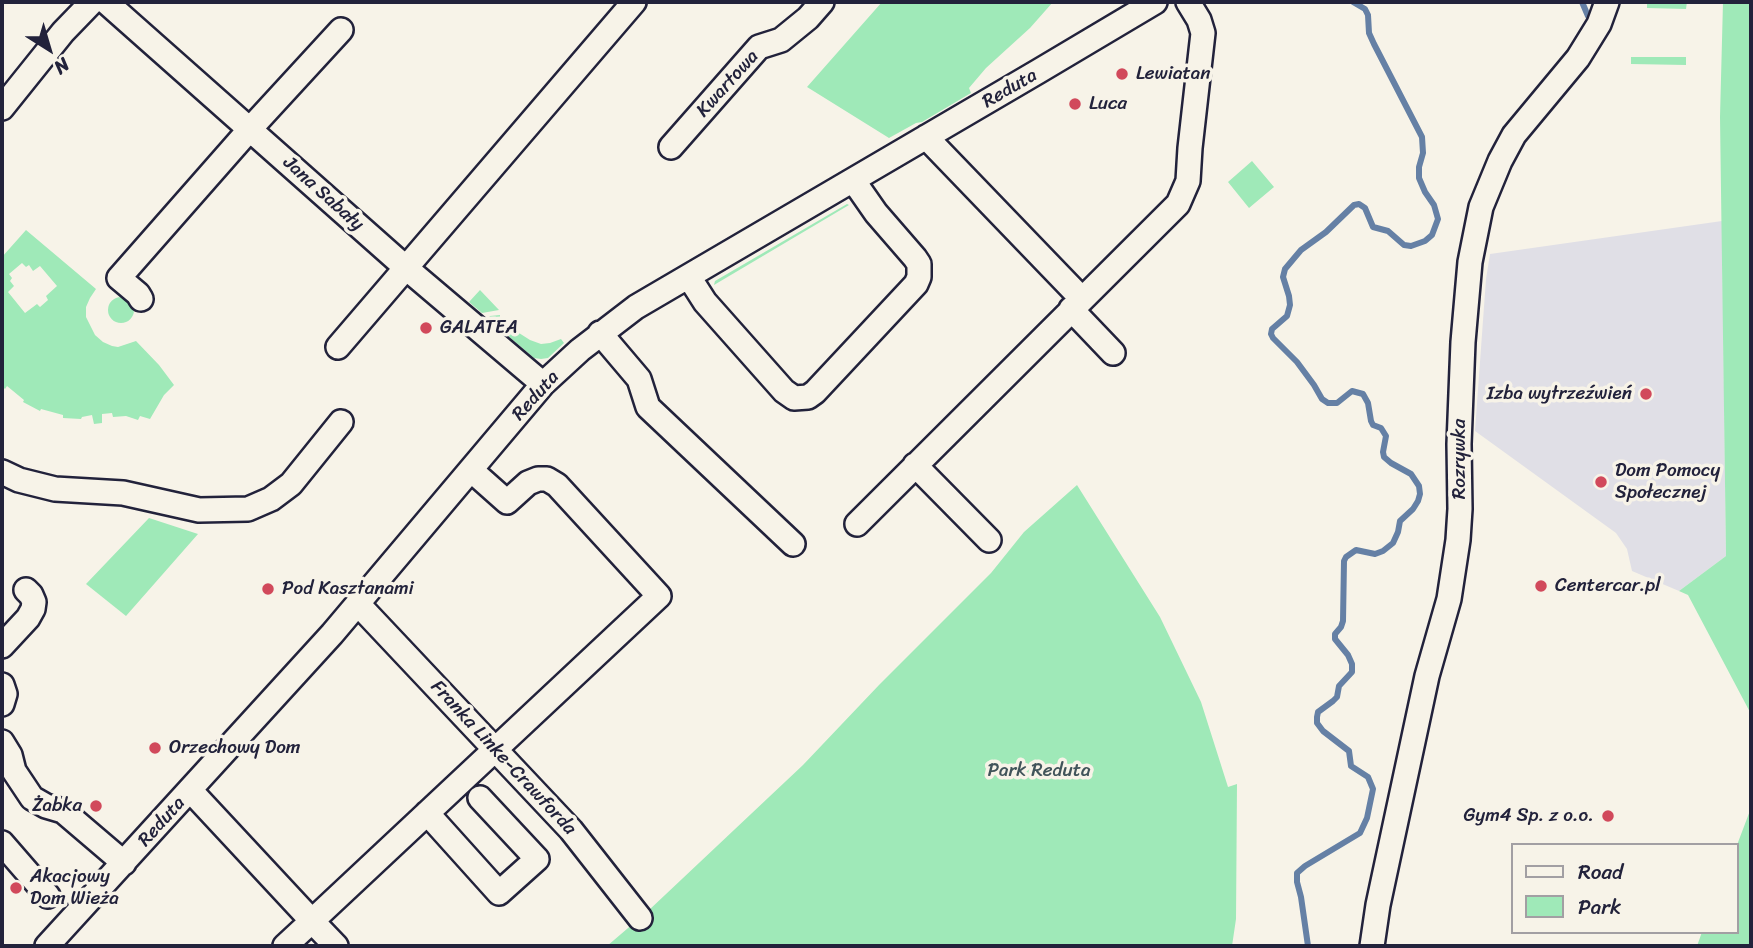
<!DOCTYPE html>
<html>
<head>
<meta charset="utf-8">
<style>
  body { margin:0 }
  #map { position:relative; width:1753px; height:948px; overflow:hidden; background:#f7f3e8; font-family:Sriracha,sans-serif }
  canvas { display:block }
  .frame { position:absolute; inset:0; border:4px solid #22223b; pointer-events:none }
  .legend { position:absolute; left:1511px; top:843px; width:228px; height:91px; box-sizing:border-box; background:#f7f3e8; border:2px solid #a29fa3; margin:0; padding:9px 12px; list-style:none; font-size:21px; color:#22223b }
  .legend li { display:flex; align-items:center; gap:14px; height:35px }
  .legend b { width:35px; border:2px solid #a29fa3 }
  .north { position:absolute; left:14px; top:14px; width:70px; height:70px; -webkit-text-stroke:5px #f7f3e8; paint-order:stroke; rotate:143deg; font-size:19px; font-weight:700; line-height:28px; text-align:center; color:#22223b }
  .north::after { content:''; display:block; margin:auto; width:24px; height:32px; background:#22223b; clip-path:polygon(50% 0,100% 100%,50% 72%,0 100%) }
</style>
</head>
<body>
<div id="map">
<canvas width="1753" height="948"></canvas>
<div class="frame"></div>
<ul class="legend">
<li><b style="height:9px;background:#f7f3e8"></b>Road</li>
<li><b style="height:19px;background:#9fe9b8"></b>Park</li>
</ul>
<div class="north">N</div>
</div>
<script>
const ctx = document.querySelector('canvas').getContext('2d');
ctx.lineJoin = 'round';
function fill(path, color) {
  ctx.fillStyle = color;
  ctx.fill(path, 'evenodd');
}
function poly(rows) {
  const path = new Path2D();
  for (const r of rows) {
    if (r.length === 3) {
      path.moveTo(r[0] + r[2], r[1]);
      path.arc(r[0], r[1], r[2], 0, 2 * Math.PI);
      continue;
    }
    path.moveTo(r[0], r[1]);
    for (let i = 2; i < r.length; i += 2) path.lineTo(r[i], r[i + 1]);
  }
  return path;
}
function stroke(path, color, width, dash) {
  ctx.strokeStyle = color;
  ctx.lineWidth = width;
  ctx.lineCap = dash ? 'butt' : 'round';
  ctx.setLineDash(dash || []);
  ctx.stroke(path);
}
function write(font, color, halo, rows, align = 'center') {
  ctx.font = font + ' Sriracha,sans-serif';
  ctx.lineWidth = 7;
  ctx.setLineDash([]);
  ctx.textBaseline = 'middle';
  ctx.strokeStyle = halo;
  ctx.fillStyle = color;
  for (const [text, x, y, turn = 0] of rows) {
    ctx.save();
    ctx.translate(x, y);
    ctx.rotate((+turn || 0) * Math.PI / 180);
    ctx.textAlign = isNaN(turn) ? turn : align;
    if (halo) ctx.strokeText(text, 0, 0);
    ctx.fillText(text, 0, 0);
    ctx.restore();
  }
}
fill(poly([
  [1722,221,1726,556,1679,591,1632,571,1627,549,1616,533,1475,431,1486,279,1490,254]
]), '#e0dfe6');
fill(poly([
  [882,2,1053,2,1030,28,986,68,969,88,971,93,922,122,916,123,889,138,807,87],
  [1647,2,1687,2,1686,9,1647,8],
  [1723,2,1751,2,1751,714,1688,595,1679,591,1726,556,1720,117],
  [1631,57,1686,57,1686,65,1631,64],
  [1252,161,1274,187,1249,208,1228,182],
  [847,204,849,205,714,285,715,281],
  [26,230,96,289,90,298,86,307,86,317,95,335,103,342,112,346,118,347,136,341,159,365,174,385,164,395,150,419,140,416,138,420,126,416,113,417,112,413,102,414,102,423,94,424,92,415,82,417,81,419,63,418,63,415,41,409,40,411,23,402,24,400,7,386,5,389,2,386,2,257],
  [22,263,26,267,29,265,33,271,40,266,57,286,46,296,48,300,40,307,37,304,25,313,8,292,14,286,10,281,12,278,9,274],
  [480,290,499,310,482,313,469,302],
  [121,310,13],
  [500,315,500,318,519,333,530,340,541,344,550,343,561,339,564,343,548,358,541,359,534,358,488,319,490,316],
  [1077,485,1160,617,1201,702,1228,787,1237,784,1236,919,1232,946,607,946,648,911,803,765,879,685,991,573,1024,532],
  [149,518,198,534,126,616,86,584],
  [1751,808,1751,946,1697,946,1702,932,1737,932,1737,845]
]), '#9fe9b8');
stroke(poly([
  [1582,2,1588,16],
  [1308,946,1301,897,1297,882,1297,873,1305,866,1360,833,1367,818,1373,789,1368,777,1351,766,1349,751,1323,731,1317,723,1317,717,1318,712,1333,701,1337,697,1339,686,1352,672,1352,664,1348,655,1335,639,1335,634,1341,627,1343,621,1344,561,1346,557,1356,550,1375,554,1383,551,1393,543,1398,532,1400,521,1413,509,1418,501,1420,494,1419,486,1411,474,1391,463,1384,457,1383,452,1386,436,1381,428,1373,425,1371,421,1368,403,1363,394,1352,391,1337,403,1328,403,1322,399,1314,385,1297,362,1273,338,1271,334,1272,329,1287,316,1290,305,1289,296,1283,277,1285,269,1301,250,1326,232,1354,205,1359,204,1365,208,1373,227,1388,231,1404,245,1411,246,1425,241,1432,235,1438,219,1434,205,1425,192,1419,178,1419,167,1423,153,1422,137,1374,44,1369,33,1368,15,1365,9,1353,2]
]), '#6580a5', 6);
const minor = poly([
  [106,2,405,267,543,384],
  [2,108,63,32,92,2],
  [926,137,1082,299],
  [671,147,759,47,781,40,808,18,822,2],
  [689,277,705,302,784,391,794,398,808,397,815,392,916,284,919,277,919,264,915,258,876,213,853,180],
  [141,299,138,294,119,278,250,129,341,30],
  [1071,309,1113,353],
  [600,333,639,379,648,407,793,544],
  [338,347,634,2],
  [915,465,989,540],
  [2,472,19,480,55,489,123,493,199,510,248,509,271,499,291,484,341,422],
  [857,524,1178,204,1188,181,1190,148,1203,33,1199,20,1188,2],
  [358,604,571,830,640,918],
  [2,646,28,618,33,609,34,602,31,595,26,590],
  [2,685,5,694,2,704],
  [2,742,10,755,14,771,32,798,46,806,63,811,124,863],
  [191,791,312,921,285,946],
  [427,813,499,893,537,859,480,798],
  [2,843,48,896],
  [47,946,332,634,543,384,580,350,636,307,1039,71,1155,2],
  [336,946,312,921,659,596,557,485,547,479,538,479,528,483,507,502,471,470],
  [1372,946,1378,905,1427,676,1449,599,1458,540,1460,509,1459,444,1463,342,1470,262,1481,207,1500,161,1514,135,1578,58,1599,24,1607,2]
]);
stroke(minor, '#22223b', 28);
stroke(minor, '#f7f3e8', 23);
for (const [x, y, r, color] of [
  [1122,74,7,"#d1495b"],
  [1075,104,7,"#d1495b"],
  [426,328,7,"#d1495b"],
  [1646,394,7,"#d1495b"],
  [1601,482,7,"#d1495b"],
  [1541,586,7,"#d1495b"],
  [268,589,7,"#d1495b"],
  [155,748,7,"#d1495b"],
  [96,806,7,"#d1495b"],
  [1608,816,7,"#d1495b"],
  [16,888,7,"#d1495b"]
]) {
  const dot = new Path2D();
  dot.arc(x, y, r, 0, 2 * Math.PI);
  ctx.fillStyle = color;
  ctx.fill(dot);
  stroke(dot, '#f7f3e8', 2.5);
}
write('19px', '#22223b', '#f7f3e8', [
  ["Lewiatan",1136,74],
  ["Luca",1089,104],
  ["GALATEA",440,328],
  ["Izba wytrzeźwień",1632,394,"right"],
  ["Dom Pomocy",1615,471],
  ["Społecznej",1615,493],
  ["Centercar.pl",1555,586],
  ["Pod Kasztanami",282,589],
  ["Orzechowy Dom",169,748],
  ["Żabka",82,806,"right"],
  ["Gym4 Sp. z o.o.",1594,816,"right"],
  ["Akacjowy",30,877],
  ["Dom Wieża",30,899]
], 'left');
write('19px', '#22223b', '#f7f3e8', [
  ["Kwartowa",728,84,-48],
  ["Reduta",1010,89,-30],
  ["Jana Sabały",323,194,42],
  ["Reduta",536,396,-48],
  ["Rozrywka",1460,459,-90],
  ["Franka Linke-Crawforda",503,758,47],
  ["Reduta",162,822,-48]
]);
write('19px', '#41545a', '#f7f3e8', [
  ["Park Reduta",1039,771]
]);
</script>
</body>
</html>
